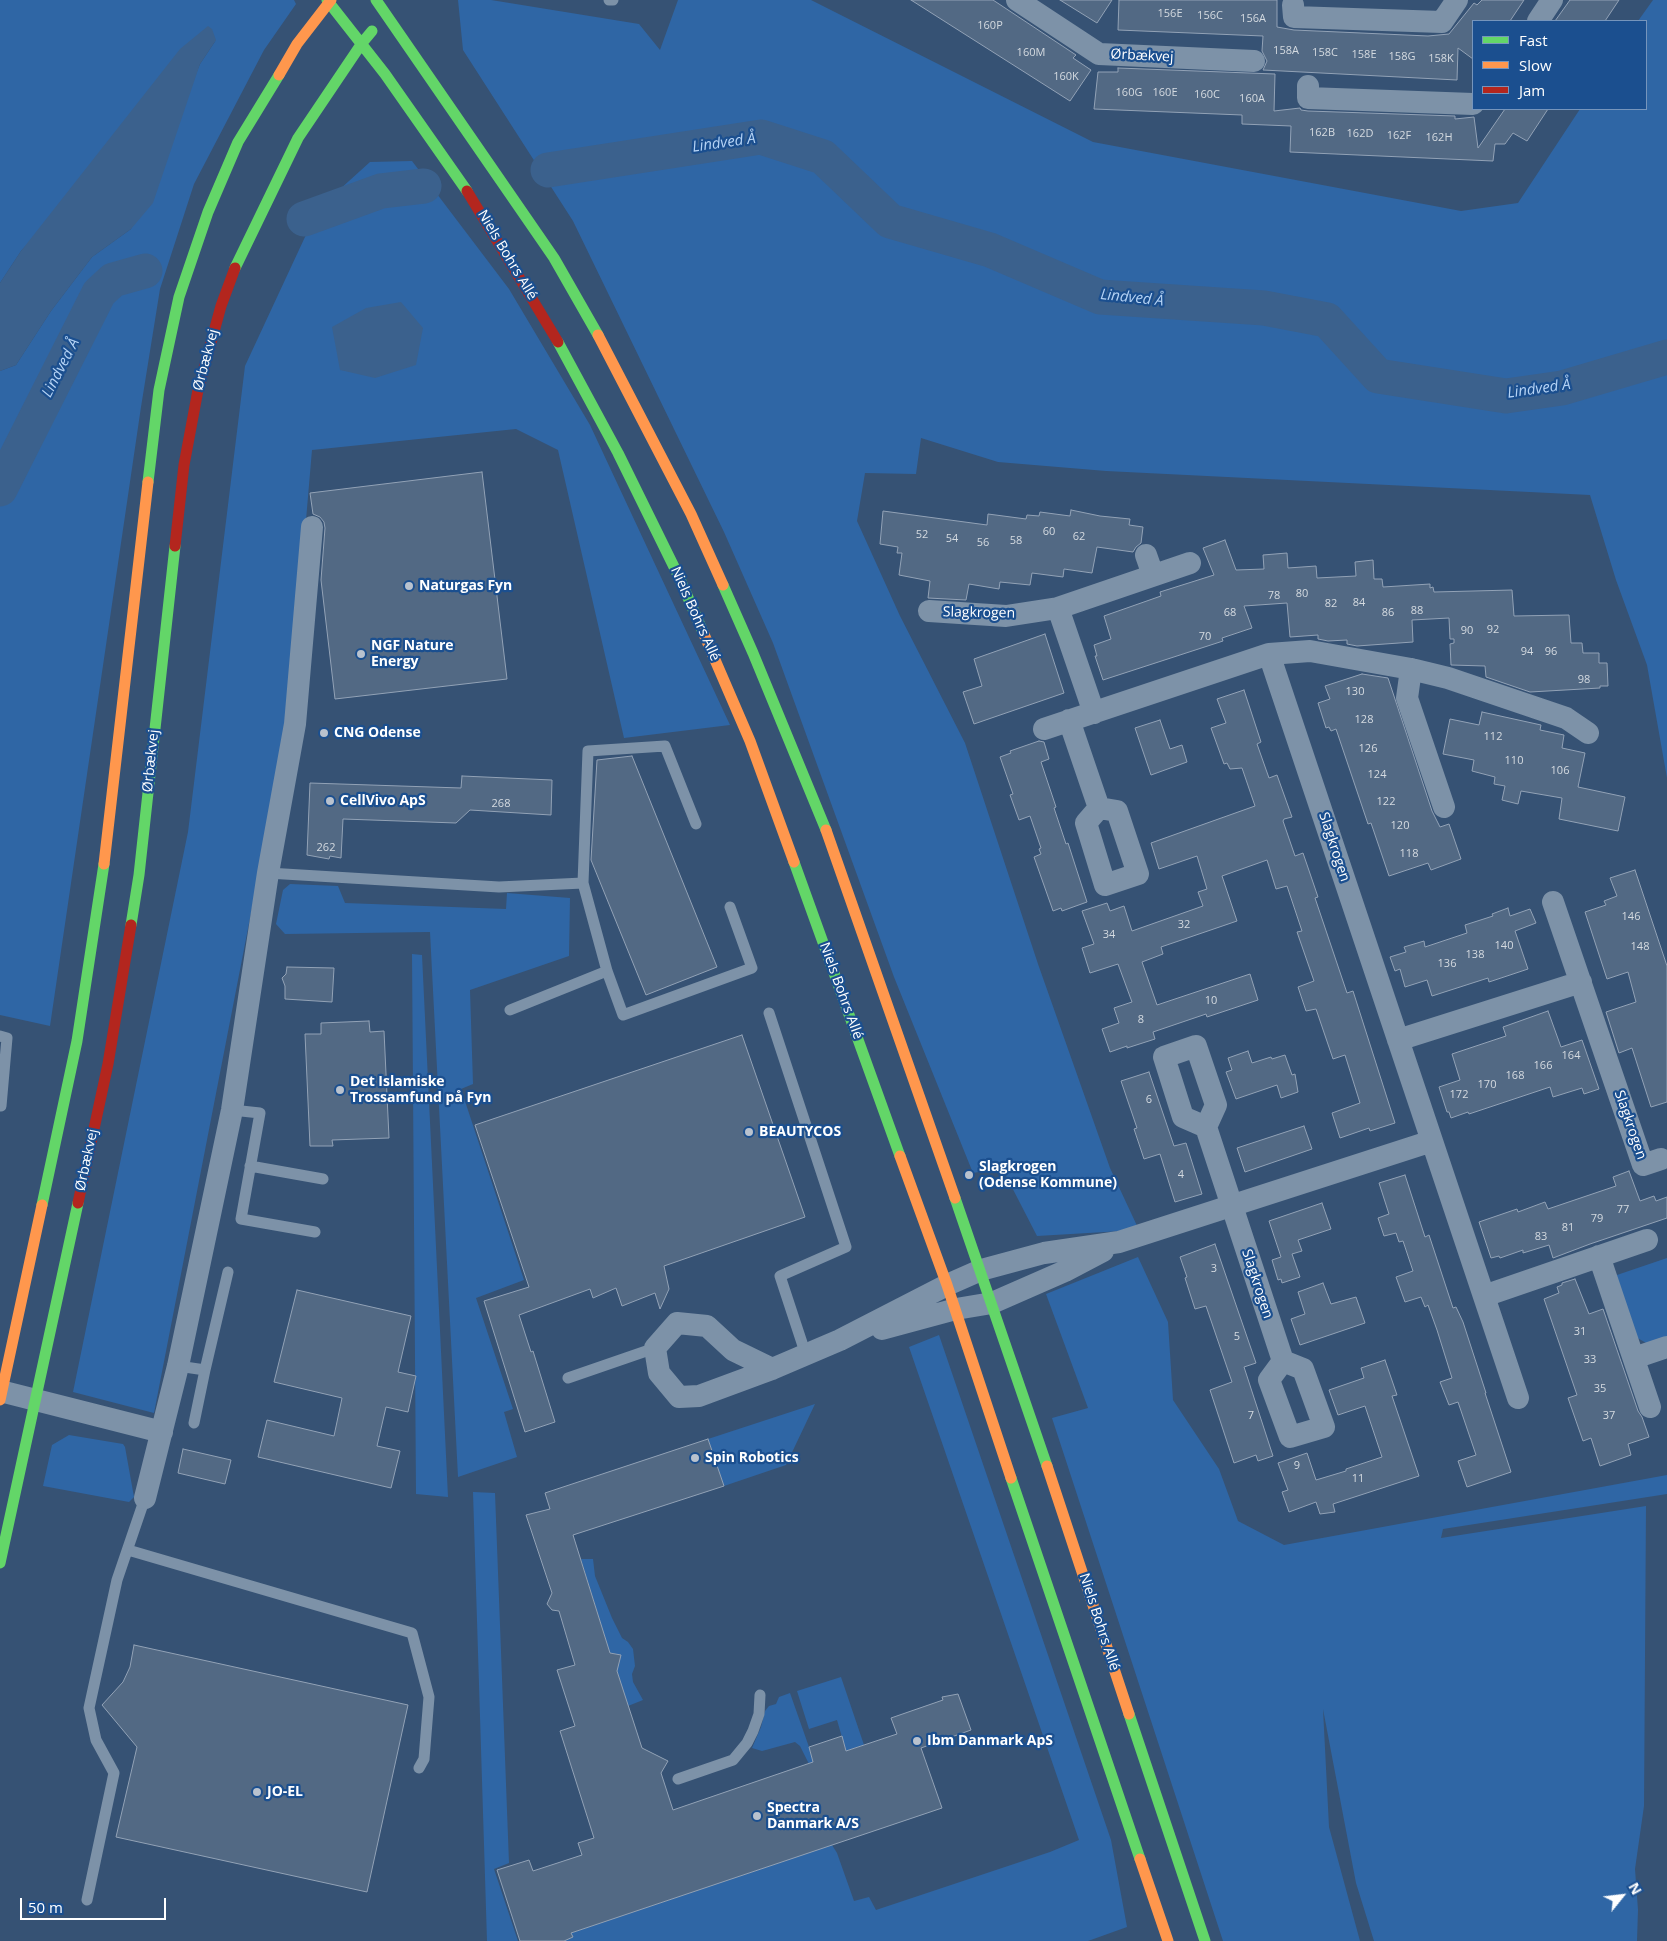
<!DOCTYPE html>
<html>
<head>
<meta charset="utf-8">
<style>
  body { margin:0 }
  #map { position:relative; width:1667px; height:1941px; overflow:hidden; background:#365274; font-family:"Open Sans",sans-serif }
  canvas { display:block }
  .legend { position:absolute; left:1472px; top:20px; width:175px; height:90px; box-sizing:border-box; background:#1b4f8f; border:1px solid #7695bc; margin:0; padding:6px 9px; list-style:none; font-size:15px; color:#fff }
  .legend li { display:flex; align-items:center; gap:10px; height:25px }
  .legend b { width:25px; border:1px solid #7695bc }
  .north { position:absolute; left:1597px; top:1871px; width:50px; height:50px; -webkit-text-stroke:4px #1b4f8f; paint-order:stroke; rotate:61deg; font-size:14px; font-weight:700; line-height:20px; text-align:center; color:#fff }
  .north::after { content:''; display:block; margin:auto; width:18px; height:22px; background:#fff; clip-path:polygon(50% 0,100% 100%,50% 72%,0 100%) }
  .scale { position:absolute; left:20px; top:1898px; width:146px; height:22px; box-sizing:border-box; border:2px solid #fff; border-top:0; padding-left:6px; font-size:15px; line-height:18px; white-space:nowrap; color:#fff; -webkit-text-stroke:4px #1b4f8f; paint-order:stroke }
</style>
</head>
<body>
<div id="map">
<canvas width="1667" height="1941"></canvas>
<ul class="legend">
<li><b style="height:6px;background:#63d668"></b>Fast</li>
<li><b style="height:6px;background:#ff974d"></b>Slow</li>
<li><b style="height:6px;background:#b3261e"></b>Jam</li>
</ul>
<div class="north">N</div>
<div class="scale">50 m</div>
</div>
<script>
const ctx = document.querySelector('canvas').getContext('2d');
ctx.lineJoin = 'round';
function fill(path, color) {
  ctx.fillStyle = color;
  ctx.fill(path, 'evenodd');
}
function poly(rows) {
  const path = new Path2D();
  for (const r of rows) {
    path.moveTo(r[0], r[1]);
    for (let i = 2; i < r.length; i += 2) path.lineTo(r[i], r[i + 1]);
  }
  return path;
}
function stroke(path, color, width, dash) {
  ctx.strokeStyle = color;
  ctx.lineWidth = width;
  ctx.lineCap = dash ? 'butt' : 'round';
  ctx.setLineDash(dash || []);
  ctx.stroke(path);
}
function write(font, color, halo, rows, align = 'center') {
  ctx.font = font + ' "Open Sans",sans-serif';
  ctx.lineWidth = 4.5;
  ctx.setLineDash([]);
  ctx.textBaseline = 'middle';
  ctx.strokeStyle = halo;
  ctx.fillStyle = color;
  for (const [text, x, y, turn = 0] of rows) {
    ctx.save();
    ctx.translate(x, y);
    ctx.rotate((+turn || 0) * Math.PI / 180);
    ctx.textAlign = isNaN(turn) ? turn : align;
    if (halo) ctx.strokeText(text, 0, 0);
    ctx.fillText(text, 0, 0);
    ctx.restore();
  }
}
fill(poly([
  [0,0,294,0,296,4,264,50,194,184,160,289,141,407,50,1026,0,1015,0,371,16,365,51,311,92,257,131,229,200,64,216,40,21,251,0,283],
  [458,0,491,0,639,24,660,50,678,0,811,0,1093,142,1461,211,1518,203,1580,109,1646,109,1646,21,1638,21,1653,0,1667,0,1667,778,1647,665,1616,580,1590,495,1106,471,998,462,921,438,916,474,865,473,857,521,900,616,965,743,1038,964,1110,1168,1139,1230,1037,1236,1002,1168,973,1173,894,977,773,643,724,532,573,221,463,50],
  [412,161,509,289,590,425,730,725,624,738,558,450,516,429,312,450,291,695,258,877,154,1413,73,1392,188,832,245,366,318,209,370,162],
  [290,884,338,886,345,903,506,909,507,893,570,898,569,956,470,990,473,1084,461,1089,524,1280,476,1298,513,1409,504,1412,517,1457,458,1477,430,932,285,934,276,924,283,890],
  [412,954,422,955,448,1497,416,1494],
  [1138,1257,1168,1322,1173,1400,1219,1469,1238,1521,1284,1545,1667,1475,1667,1494,1443,1529,1441,1538,1646,1506,1644,1806,1635,1869,1638,1910,1637,1941,1374,1941,1356,1883,1323,1709,1329,1827,1360,1941,1223,1941,1052,1418,1088,1408,1046,1294],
  [1667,1258,1667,1337,1648,1344,1634,1336,1614,1276],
  [939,1335,1111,1840,1127,1927,1088,1941,564,1941,573,1937,571,1933,832,1845,837,1853,854,1901,869,1897,876,1910,1050,1852,1079,1840,909,1347],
  [815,1404,786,1465,724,1486,708,1439],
  [69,1435,123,1444,125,1447,134,1497,129,1502,43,1486,52,1445],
  [473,1492,495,1493,509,1863,494,1869,518,1941,487,1941],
  [581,1559,593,1559,595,1576,612,1618,622,1638,628,1642,633,1649,635,1666,632,1674,633,1682,643,1700,628,1706,616,1667,619,1664,620,1658,617,1654,610,1653],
  [841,1677,864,1745,846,1751,837,1720,809,1729,797,1691],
  [790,1693,809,1747,813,1762,809,1764,800,1746,795,1742,762,1751,752,1748,761,1727,765,1711,769,1706,776,1704,779,1697]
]), '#2f66a5');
fill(poly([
  [208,26,212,29,216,40,200,64,153,203,131,229,92,257,51,311,16,365,0,371,0,283,21,251,180,49],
  [401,302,423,328,416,365,375,378,340,370,332,327,366,308]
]), '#3b618d');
stroke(poly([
  [548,170,761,137,823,157,890,221,990,250,1100,297,1264,308,1327,320,1378,376,1506,396,1562,388,1667,357],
  [304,219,381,191,424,186],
  [0,489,99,293,113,280,145,271]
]), '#3b618d', 35);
const building = poly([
  [911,0,993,0,1076,55,1073,58,1091,70,1070,101,911,0],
  [1060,0,1112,0,1097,23,1060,0],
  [1119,0,1277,0,1277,27,1294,30,1428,36,1449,34,1474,3,1477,5,1482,0,1524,0,1510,21,1473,21,1473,59,1458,48,1457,80,1263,70,1267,61,1262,51,1263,36,1118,30,1119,0],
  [1570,0,1619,0,1605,21,1555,21,1570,0],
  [1118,68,1275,74,1274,111,1300,108,1301,110,1308,111,1455,116,1455,119,1474,117,1478,148,1505,109,1548,109,1527,141,1513,133,1505,144,1495,144,1493,161,1290,152,1291,126,1242,124,1242,115,1094,109,1098,72,1118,72,1118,68],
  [482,472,507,679,335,699,321,580,325,528,324,522,320,517,313,514,310,493,482,472],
  [1071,510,1100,516,1130,519,1129,525,1143,527,1141,543,1136,547,1133,552,1097,547,1092,573,1064,569,1063,577,1032,573,1030,585,1000,582,999,589,969,584,966,600,928,598,930,581,899,575,902,553,897,553,898,547,880,544,883,511,987,525,988,514,1026,519,1027,515,1039,516,1040,512,1070,516,1071,510],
  [1225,540,1236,570,1264,569,1263,555,1287,553,1288,568,1316,566,1317,578,1356,576,1355,562,1373,560,1374,579,1382,579,1383,587,1430,584,1430,588,1433,587,1434,592,1512,590,1514,616,1569,615,1571,643,1582,643,1583,653,1599,653,1599,663,1607,663,1608,686,1600,686,1600,688,1530,692,1486,677,1485,666,1451,665,1450,644,1454,643,1454,639,1450,639,1449,618,1412,620,1413,642,1357,646,1347,644,1347,640,1328,641,1318,639,1318,635,1290,637,1287,603,1244,606,1252,628,1222,638,1223,641,1103,680,1095,656,1097,656,1094,645,1111,639,1104,616,1161,596,1160,592,1214,575,1203,548,1225,540],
  [1045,634,1064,693,974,724,963,692,982,686,974,659,1045,634],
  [1362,674,1388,678,1432,811,1440,827,1449,824,1461,859,1431,870,1428,863,1389,876,1371,823,1368,824,1336,729,1331,731,1329,727,1326,728,1318,703,1330,699,1325,686,1362,674],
  [1244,690,1261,742,1257,744,1269,778,1277,775,1292,817,1284,819,1283,821,1295,856,1303,853,1318,897,1315,898,1347,993,1353,991,1395,1123,1370,1131,1369,1128,1340,1138,1332,1113,1360,1103,1345,1055,1333,1059,1316,1009,1306,1011,1298,987,1314,981,1297,932,1302,931,1287,886,1276,889,1267,860,1222,876,1237,921,1161,947,1163,954,1142,962,1157,1005,1250,974,1258,1000,1207,1017,1206,1014,1153,1032,1155,1039,1127,1048,1127,1046,1110,1052,1102,1029,1119,1023,1114,1008,1132,1002,1118,964,1090,973,1082,948,1094,944,1082,911,1107,903,1110,911,1124,906,1132,931,1203,906,1198,892,1207,889,1197,856,1159,869,1151,843,1255,806,1242,768,1230,769,1227,763,1224,764,1211,728,1226,723,1217,699,1244,690],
  [1482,712,1541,725,1540,730,1564,735,1562,748,1585,753,1578,787,1625,797,1618,831,1559,819,1562,798,1521,791,1518,804,1502,800,1505,786,1494,784,1495,777,1472,771,1474,760,1443,754,1450,719,1479,725,1482,712],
  [1160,720,1170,749,1182,745,1187,762,1151,775,1135,728,1160,720],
  [1039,741,1044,742,1049,759,1041,762,1056,807,1054,808,1066,844,1068,843,1087,902,1062,911,1061,908,1053,911,1052,908,1034,857,1041,854,1039,849,1041,848,1030,816,1019,820,1010,795,1013,794,1000,757,1011,753,1010,751,1039,741],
  [632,756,717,967,646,995,591,860,597,760,632,756],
  [462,776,552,780,551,815,470,810,456,823,343,819,341,858,330,856,329,859,307,855,310,783,461,788,462,776],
  [1635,870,1667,966,1667,1102,1651,1107,1632,1048,1619,1053,1606,1012,1636,1002,1628,972,1607,979,1585,912,1606,905,1604,901,1617,896,1610,878,1635,870],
  [1508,908,1510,916,1530,909,1536,923,1515,931,1528,969,1489,982,1488,978,1432,996,1427,980,1405,987,1400,969,1395,971,1390,957,1406,952,1404,947,1424,941,1425,947,1467,933,1465,925,1493,916,1492,914,1508,908],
  [287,967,334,968,332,1002,285,999,285,986,282,978,286,974,287,967],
  [1548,1011,1561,1047,1582,1040,1599,1089,1584,1094,1582,1088,1553,1097,1550,1087,1469,1114,1468,1112,1451,1118,1449,1112,1447,1112,1439,1087,1460,1080,1452,1054,1506,1036,1503,1027,1548,1011],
  [369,1021,370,1032,384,1031,389,1138,332,1140,333,1146,310,1146,305,1034,321,1034,321,1023,369,1021],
  [742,1035,805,1217,664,1266,669,1289,660,1309,655,1293,622,1306,616,1288,593,1298,590,1289,519,1315,531,1352,533,1351,555,1422,525,1432,484,1301,529,1287,475,1125,742,1035],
  [1248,1051,1252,1063,1271,1057,1272,1059,1285,1055,1292,1075,1295,1074,1298,1092,1281,1098,1277,1085,1236,1099,1226,1072,1232,1070,1228,1058,1248,1051],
  [1149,1072,1174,1146,1186,1143,1202,1194,1175,1202,1160,1154,1144,1159,1134,1129,1137,1128,1121,1081,1149,1072],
  [1304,1126,1312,1149,1245,1172,1237,1148,1304,1126],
  [1629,1171,1640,1201,1654,1196,1656,1201,1667,1197,1667,1218,1590,1244,1553,1258,1549,1245,1523,1253,1523,1250,1500,1258,1499,1256,1491,1258,1479,1222,1517,1209,1518,1212,1545,1202,1548,1209,1616,1186,1613,1177,1629,1171],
  [1405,1175,1425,1237,1429,1235,1453,1308,1456,1307,1463,1322,1486,1393,1485,1393,1511,1472,1467,1487,1458,1461,1476,1455,1458,1402,1449,1405,1440,1382,1452,1378,1437,1330,1428,1305,1425,1307,1421,1297,1405,1302,1396,1277,1413,1271,1403,1241,1399,1242,1396,1233,1384,1236,1378,1218,1389,1214,1379,1183,1405,1175],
  [1322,1203,1331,1229,1298,1240,1302,1251,1292,1254,1300,1277,1282,1283,1281,1279,1278,1280,1272,1260,1281,1257,1269,1221,1322,1203],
  [1215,1244,1256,1363,1244,1367,1273,1456,1258,1461,1256,1455,1234,1463,1210,1390,1232,1382,1206,1306,1195,1309,1185,1278,1187,1277,1180,1257,1215,1244],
  [1575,1279,1589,1314,1603,1309,1638,1411,1642,1417,1649,1437,1628,1444,1631,1455,1600,1466,1591,1438,1583,1441,1568,1398,1577,1395,1544,1299,1559,1293,1557,1287,1562,1285,1562,1283,1575,1279],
  [1323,1283,1331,1304,1356,1297,1365,1323,1300,1345,1291,1319,1305,1314,1298,1292,1323,1283],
  [297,1290,411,1316,398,1372,416,1376,408,1412,386,1407,377,1446,400,1451,391,1488,258,1457,267,1420,334,1436,342,1398,274,1382,297,1290],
  [1385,1360,1397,1395,1392,1396,1419,1476,1333,1504,1335,1512,1320,1514,1316,1502,1289,1512,1282,1492,1288,1490,1278,1463,1307,1453,1316,1480,1346,1471,1346,1469,1382,1457,1365,1406,1338,1415,1329,1390,1364,1378,1361,1368,1385,1360],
  [708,1439,724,1486,573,1535,610,1653,621,1655,617,1671,642,1748,668,1761,661,1773,673,1810,813,1762,809,1747,842,1736,846,1751,897,1734,891,1718,943,1700,942,1697,958,1694,971,1730,921,1748,942,1808,571,1933,573,1937,564,1941,520,1941,497,1870,529,1860,533,1871,582,1855,578,1843,594,1838,560,1731,575,1726,557,1670,575,1665,559,1611,552,1610,547,1604,552,1593,526,1515,550,1509,545,1493,708,1439],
  [183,1449,231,1460,225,1484,178,1473,183,1449],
  [134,1645,408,1705,367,1892,116,1837,137,1747,102,1705,123,1682,130,1667,134,1645]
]);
fill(building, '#526984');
stroke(building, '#92a2b6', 1);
stroke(poly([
  [609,0,613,0],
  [268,873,499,887,583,883,607,971,623,1015,752,968,730,907],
  [583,883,588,751,665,746,696,824],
  [510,1010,607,971],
  [769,1013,846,1247,780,1276,806,1355],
  [0,1036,7,1038,1,1106],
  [232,1110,260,1113,241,1219,315,1232],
  [250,1166,323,1179],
  [178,1366,205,1370,194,1423],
  [205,1370,228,1272],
  [568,1378,655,1348],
  [128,1550,412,1633,429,1697,424,1759,419,1768],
  [678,1779,733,1760,747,1743,753,1731,759,1714,760,1695],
  [87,1900,114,1773,96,1740,89,1708,117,1580,145,1498]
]), '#7d92a8', 11);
stroke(poly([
  [1017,0,1099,54,1254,61],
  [1293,5,1294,17,1442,22,1457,0],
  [1538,21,1552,0],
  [1308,86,1308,98,1473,104],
  [1146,555,1153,575],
  [1058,608,1094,713],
  [929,611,1006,616,1058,608,1190,563],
  [1269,654,1518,1398],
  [1411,669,1407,698,1444,807],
  [1069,720,1099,808,1086,823,1105,885,1138,874,1117,811,1099,808],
  [1044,729,1269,654,1310,651,1411,669,1448,678,1566,718,1588,733],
  [1553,902,1643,1165,1661,1159],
  [1398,1040,1581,982],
  [1206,1127,1183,1117,1164,1057,1196,1046,1216,1105,1206,1127,1283,1361,1269,1380,1290,1437,1324,1427,1303,1369,1283,1361],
  [1599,1256,1650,1407],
  [1484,1296,1647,1240],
  [882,1329,956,1309,992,1303,1065,1271,1103,1251],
  [1634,1358,1667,1347],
  [772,1369,733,1350,707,1326,677,1323,655,1348,659,1373,679,1397,699,1396,772,1369,840,1340,947,1285,981,1270,1044,1253,1119,1242,1432,1141],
  [0,1391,162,1432],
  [145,1498,178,1366,232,1110,268,873,295,724,312,527]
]), '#7d92a8', 22);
stroke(poly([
  [327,0,385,74,467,191],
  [376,0,554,258,598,335],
  [235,268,298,138,362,43,372,31],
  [558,342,618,453,679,577,703,632],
  [148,482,159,390,179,297,208,212,238,142,279,75],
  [723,585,753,653,826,830],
  [794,862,900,1156],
  [131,925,139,875,175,546],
  [955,1198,1047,1466],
  [42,1205,77,1041,104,864],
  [1011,1478,1140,1859],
  [0,1563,78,1203],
  [1129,1714,1205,1941]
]), '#63d668', 11);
stroke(poly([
  [279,75,297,44,331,0],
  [598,335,691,514,723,585],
  [703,632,750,741,794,862],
  [826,830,955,1198],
  [104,864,148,482],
  [900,1156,947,1285,1011,1478],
  [0,1400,42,1205],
  [1047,1466,1129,1714],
  [1140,1859,1168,1941]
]), '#ff974d', 11);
stroke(poly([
  [467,191,558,342],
  [175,546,184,465,198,390,221,306,235,268],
  [78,1203,108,1064,131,925]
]), '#b3261e', 11);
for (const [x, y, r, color] of [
  [409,586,5,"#b9c2ce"],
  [361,654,5,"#b9c2ce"],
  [324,733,5,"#b9c2ce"],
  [330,801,5,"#b9c2ce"],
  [340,1090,5,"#b9c2ce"],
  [749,1132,5,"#b9c2ce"],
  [969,1175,5,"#b9c2ce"],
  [695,1458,5,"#b9c2ce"],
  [917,1741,5,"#b9c2ce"],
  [257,1792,5,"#b9c2ce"],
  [757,1816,5,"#b9c2ce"]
]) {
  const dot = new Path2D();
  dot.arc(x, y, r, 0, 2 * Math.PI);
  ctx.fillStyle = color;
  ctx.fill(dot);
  stroke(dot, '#1b4f8f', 2);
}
write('11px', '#d4dae0', null, [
  ["156E",1170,14],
  ["156C",1210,16],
  ["156A",1253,19],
  ["160P",990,26],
  ["158A",1286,51],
  ["160M",1031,53],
  ["158C",1325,53],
  ["158E",1364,55],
  ["158G",1402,57],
  ["158K",1441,59],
  ["160K",1066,77],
  ["160G",1129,93],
  ["160E",1165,93],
  ["160C",1207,95],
  ["160A",1252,99],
  ["162B",1322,133],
  ["162D",1360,134],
  ["162F",1399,136],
  ["162H",1439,138],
  ["60",1049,532],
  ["52",922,535],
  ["62",1079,537],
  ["54",952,539],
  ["58",1016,541],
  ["56",983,543],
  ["80",1302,594],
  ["78",1274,596],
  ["84",1359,603],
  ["82",1331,604],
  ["88",1417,611],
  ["68",1230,613],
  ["86",1388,613],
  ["92",1493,630],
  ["90",1467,631],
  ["70",1205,637],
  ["94",1527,652],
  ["96",1551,652],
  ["98",1584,680],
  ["130",1355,692],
  ["128",1364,720],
  ["112",1493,737],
  ["126",1368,749],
  ["110",1514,761],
  ["106",1560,771],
  ["124",1377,775],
  ["122",1386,802],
  ["268",501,804],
  ["120",1400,826],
  ["262",326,848],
  ["118",1409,854],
  ["146",1631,917],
  ["32",1184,925],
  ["34",1109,935],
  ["140",1504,946],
  ["148",1640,947],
  ["138",1475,955],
  ["136",1447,964],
  ["10",1211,1001],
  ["8",1141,1020],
  ["164",1571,1056],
  ["166",1543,1066],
  ["168",1515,1076],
  ["170",1487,1085],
  ["172",1459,1095],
  ["6",1149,1100],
  ["4",1181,1175],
  ["77",1623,1210],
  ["79",1597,1219],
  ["81",1568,1228],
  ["83",1541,1237],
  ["3",1214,1269],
  ["31",1580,1332],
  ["5",1237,1337],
  ["33",1590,1360],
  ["35",1600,1389],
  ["7",1251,1416],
  ["37",1609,1416],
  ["9",1297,1466],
  ["11",1358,1479]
]);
write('14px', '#fff', '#1b4f8f', [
  ["Ørbækvej",1142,56,3],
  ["Niels Bohrs Allé",507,255,59],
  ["Ørbækvej",206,360,-75],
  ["Slagkrogen",979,613,1],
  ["Niels Bohrs Allé",695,614,66],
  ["Ørbækvej",151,761,-84],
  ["Slagkrogen",1334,847,72],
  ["Niels Bohrs Allé",841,991,70],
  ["Slagkrogen",1630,1125,71],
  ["Ørbækvej",87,1160,-78],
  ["Slagkrogen",1257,1284,72],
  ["Niels Bohrs Allé",1099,1622,72]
]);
write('bold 14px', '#fff', '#1b4f8f', [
  ["Naturgas Fyn",419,586],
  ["NGF Nature",371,646],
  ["Energy",371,662],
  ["CNG Odense",334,733],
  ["CellVivo ApS",340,801],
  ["Det Islamiske",350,1082],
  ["Trossamfund på Fyn",350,1098],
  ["BEAUTYCOS",759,1132],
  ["Slagkrogen",979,1167],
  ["(Odense Kommune)",979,1183],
  ["Spin Robotics",705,1458],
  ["Ibm Danmark ApS",927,1741],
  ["JO-EL",267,1792],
  ["Spectra",767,1808],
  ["Danmark A/S",767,1824]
], 'left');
write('italic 15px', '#b5d3f5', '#1b4f8f', [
  ["Lindved Å",724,143,-8],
  ["Lindved Å",1132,298,6],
  ["Lindved Å",61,368,-63],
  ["Lindved Å",1539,389,-8]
]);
</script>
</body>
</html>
